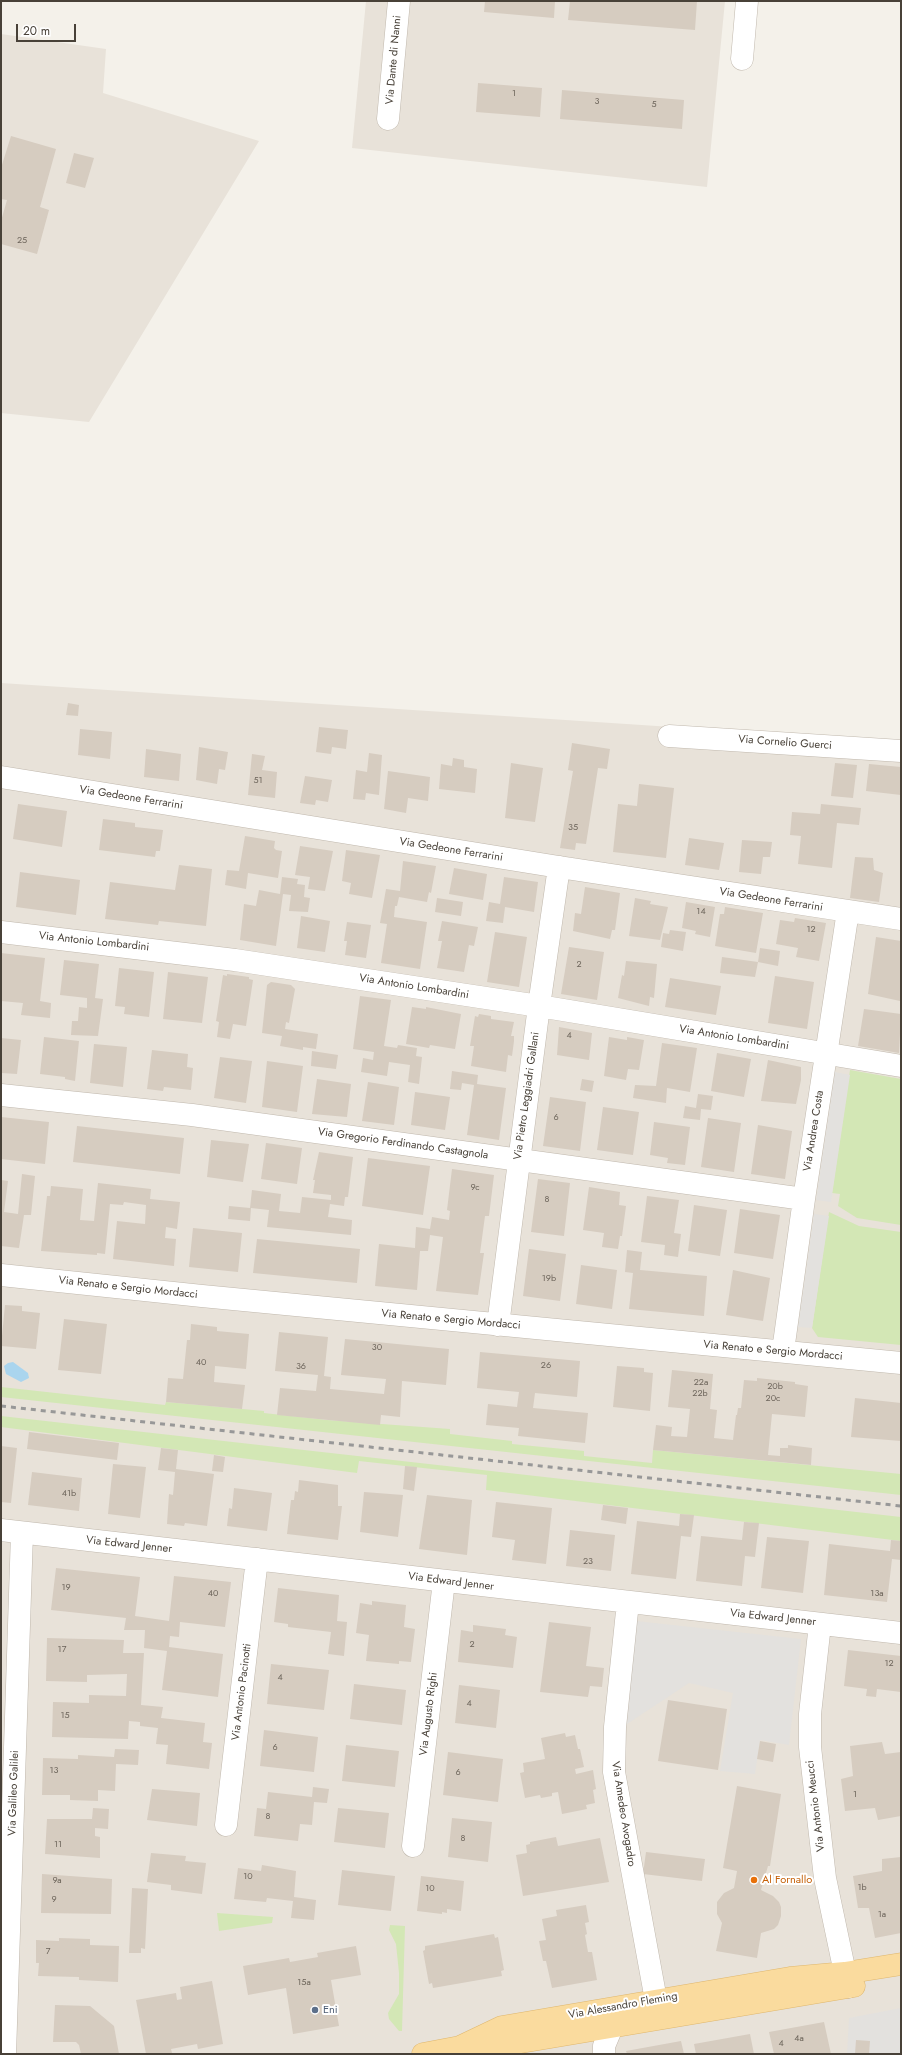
<!DOCTYPE html>
<html>
<head>
<meta charset="utf-8">
<style>
  body { margin:0 }
  #map { position:relative; width:902px; height:2055px; overflow:hidden; background:#f4f1ea; font-family:Jost,sans-serif }
  canvas { display:block }
  .frame { position:absolute; inset:0; border:2px solid #484138; pointer-events:none }
  .scale { position:absolute; left:16px; top:24px; width:60px; height:18px; box-sizing:border-box; border:2px solid #484138; border-top:0; padding-left:5px; font-size:12px; line-height:14px; white-space:nowrap; color:#484138; -webkit-text-stroke:3px #fff; paint-order:stroke }
</style>
</head>
<body>
<div id="map">
<canvas width="902" height="2055"></canvas>
<div class="frame"></div>
<div class="scale">20 m</div>
</div>
<script>
const ctx = document.querySelector('canvas').getContext('2d');
ctx.lineJoin = 'round';
function fill(path, color) {
  ctx.fillStyle = color;
  ctx.fill(path, 'evenodd');
}
function poly(rows) {
  const path = new Path2D();
  for (const r of rows) {
    path.moveTo(r[0], r[1]);
    for (let i = 2; i < r.length; i += 2) path.lineTo(r[i], r[i + 1]);
  }
  return path;
}
function stroke(path, color, width, dash) {
  ctx.strokeStyle = color;
  ctx.lineWidth = width;
  ctx.lineCap = dash ? 'butt' : 'round';
  ctx.setLineDash(dash || []);
  ctx.stroke(path);
}
function write(font, color, halo, rows, align = 'center') {
  ctx.font = font + ' Jost,sans-serif';
  ctx.lineWidth = 4;
  ctx.setLineDash([]);
  ctx.textBaseline = 'middle';
  ctx.strokeStyle = halo;
  ctx.fillStyle = color;
  for (const [text, x, y, turn = 0] of rows) {
    ctx.save();
    ctx.translate(x, y);
    ctx.rotate((+turn || 0) * Math.PI / 180);
    ctx.textAlign = isNaN(turn) ? turn : align;
    if (halo) ctx.strokeText(text, 0, 0);
    ctx.fillText(text, 0, 0);
    ctx.restore();
  }
}
fill(poly([
  [366,1,725,1,707,187,352,148],
  [1,34,106,49,103,93,259,141,89,422,1,413],
  [1,683,901,742,901,2054,1,2054]
]), '#e8e2d9');
fill(poly([
  [850,1070,901,1079,901,1225,857,1218,838,1206,840,1194,832,1193],
  [829,1212,859,1226,901,1232,901,1345,818,1337,812,1328],
  [1,1387,165,1405,166,1402,264,1411,264,1413,327,1420,450,1429,450,1434,512,1441,512,1444,584,1451,584,1456,652,1463,653,1450,901,1474,901,1495,1,1397],
  [1,1416,901,1517,901,1541,486,1490,487,1475,359,1461,357,1473,1,1427],
  [217,1913,273,1917,272,1923,219,1931],
  [390,1925,405,1926,402,2031,399,2031,389,2019,388,2013,399,1994,399,1973,396,1944,389,1930]
]), '#d3e7b5');
fill(poly([
  [835,1072,850,1075,831,1202,816,1200],
  [814,1214,829,1216,812,1328,798,1327],
  [636,1621,801,1639,789,1745,760,1740,755,1774,720,1771,733,1693,689,1683,621,1728],
  [901,2008,901,2054,847,2054,849,2018]
]), '#e3e1de');
fill(poly([
  [13,1362,28,1373,29,1378,21,1382,6,1374,4,1366,8,1363]
]), '#aad5ee');
fill(poly([
  [485,1,555,1,554,18,484,12],
  [570,1,697,1,695,30,568,20],
  [478,83,542,88,540,117,476,112],
  [562,90,684,100,682,129,560,119],
  [11,136,56,149,40,207,49,210,37,254,1,244,1,221,7,200,1,199,1,168],
  [74,153,94,158,85,188,66,183],
  [68,703,79,705,78,716,66,715],
  [319,727,348,730,346,749,332,747,331,754,316,752],
  [80,729,112,732,110,759,78,755],
  [572,743,610,749,607,769,598,768,586,844,576,843,575,850,560,848,573,771,568,770],
  [199,747,228,752,225,770,219,769,217,784,196,780],
  [146,749,181,754,179,781,144,777],
  [369,753,382,755,379,795,366,793,365,800,353,799,356,770,367,772],
  [252,754,265,756,262,770,277,772,275,798,248,795],
  [453,758,464,760,464,767,477,769,475,793,439,789,441,764,452,766],
  [511,763,543,768,535,822,505,818],
  [835,763,857,765,853,798,831,796],
  [869,764,901,767,901,795,866,791],
  [388,771,430,777,428,801,408,798,406,813,384,809],
  [305,776,332,780,328,802,316,800,315,805,300,803],
  [639,784,674,788,666,858,613,852,618,804,637,806],
  [18,804,67,811,62,847,13,839],
  [821,804,861,808,859,825,837,823,832,868,798,864,801,836,790,835,792,812,820,814],
  [103,819,135,823,135,827,163,830,160,851,156,851,155,857,99,850],
  [245,836,275,841,274,848,276,850,282,851,278,878,248,873,246,889,225,885,227,870,239,871],
  [689,838,724,843,719,870,685,865],
  [742,840,772,842,770,857,763,857,761,874,739,872],
  [300,846,333,851,325,891,308,889,310,877,295,875],
  [346,850,380,855,372,898,349,894,351,883,342,881],
  [855,857,873,858,874,870,883,873,879,902,850,898],
  [403,861,436,866,431,893,429,892,427,902,399,897,397,906,395,906,394,917,427,922,420,969,381,963,387,924,380,923,386,889,400,891],
  [179,865,212,869,206,926,159,921,158,925,105,919,110,882,175,890],
  [454,868,487,874,483,900,449,894],
  [20,872,80,880,76,915,16,907],
  [282,877,298,879,297,884,305,885,304,897,310,898,308,912,289,911,291,895,283,894,276,946,240,940,244,904,256,906,259,890,280,894],
  [504,877,538,882,534,912,505,907,503,923,486,921,489,902,500,904],
  [585,887,620,893,615,930,612,930,610,939,573,931,575,913,581,914],
  [437,898,463,902,461,916,435,912],
  [635,898,651,901,650,904,668,907,660,940,629,936],
  [686,902,715,907,710,937,695,934,696,931,682,928],
  [725,907,763,913,756,953,715,946,720,914,724,914],
  [301,916,330,921,325,952,297,948],
  [795,918,826,923,819,961,796,957,798,948,776,944,780,920,794,922],
  [442,921,478,927,474,946,469,945,464,972,437,968,442,941,438,941],
  [347,922,371,925,366,958,345,955,347,941,344,941],
  [670,930,686,932,683,951,661,947,663,933,669,934],
  [495,932,527,937,519,987,487,982],
  [876,937,901,941,900,1001,868,994],
  [569,947,604,952,597,1000,561,994],
  [760,948,780,951,778,966,758,962],
  [1,953,45,958,40,1001,51,1003,50,1018,21,1015,23,1003,1,1001],
  [722,957,758,962,755,977,720,973],
  [64,960,99,964,95,998,103,999,98,1036,71,1035,72,1021,78,1021,79,1007,87,1008,87,998,60,995],
  [626,961,657,964,654,998,650,997,649,1006,618,998,622,975,624,976],
  [119,968,154,972,149,1017,124,1014,125,1007,115,1006],
  [168,972,208,977,202,1023,163,1019],
  [227,974,249,977,249,979,253,980,246,1026,233,1024,230,1039,217,1037,219,1022,216,1021,223,975,227,976],
  [775,976,814,982,807,1029,768,1023],
  [670,978,721,986,716,1015,665,1007],
  [271,982,291,985,295,989,289,1023,286,1022,285,1029,318,1034,316,1049,303,1047,303,1050,280,1046,282,1036,262,1033,267,985],
  [360,996,391,1000,384,1046,397,1048,398,1045,417,1048,416,1056,422,1057,419,1084,408,1082,410,1065,389,1062,387,1076,361,1072,363,1058,373,1060,374,1052,353,1049],
  [412,1007,426,1009,426,1007,461,1014,455,1049,430,1045,429,1048,406,1044],
  [864,1009,901,1014,899,1053,858,1046],
  [479,1014,491,1016,491,1019,514,1022,511,1036,514,1036,514,1041,512,1056,508,1055,506,1072,471,1066,474,1046,470,1046,475,1016,478,1017],
  [559,1027,592,1033,589,1060,557,1055],
  [44,1037,79,1041,75,1081,65,1079,65,1077,40,1074],
  [609,1037,627,1040,627,1037,644,1040,639,1070,628,1069,626,1080,604,1076],
  [1,1038,21,1040,17,1074,1,1073],
  [662,1043,697,1048,690,1092,667,1088,666,1103,633,1098,635,1085,656,1086],
  [94,1044,127,1047,123,1087,90,1083],
  [152,1050,188,1054,187,1067,193,1068,191,1090,164,1087,163,1091,147,1089],
  [312,1051,338,1055,336,1069,311,1066],
  [717,1053,751,1059,744,1097,711,1091],
  [220,1057,252,1061,246,1103,214,1098],
  [768,1060,801,1067,801,1080,796,1104,761,1101],
  [267,1061,303,1066,297,1112,262,1107],
  [452,1071,478,1075,477,1084,506,1088,499,1140,467,1135,474,1085,462,1083,461,1090,450,1089],
  [317,1079,351,1084,347,1117,312,1114],
  [582,1079,594,1081,592,1092,580,1090],
  [368,1082,399,1087,394,1125,362,1121],
  [415,1092,450,1097,445,1130,411,1125],
  [698,1094,713,1096,711,1110,701,1109,700,1120,683,1118,685,1106,696,1108],
  [550,1097,586,1102,580,1151,543,1146],
  [603,1107,639,1112,633,1155,597,1150],
  [1,1117,49,1122,45,1164,1,1159],
  [708,1118,741,1123,734,1172,701,1167],
  [654,1122,690,1127,685,1165,667,1163,668,1158,650,1155],
  [758,1125,792,1131,785,1179,751,1174],
  [77,1126,184,1138,180,1174,73,1162],
  [211,1140,249,1144,243,1182,207,1177],
  [266,1143,302,1148,297,1184,261,1179],
  [319,1152,353,1157,348,1197,345,1197,344,1206,330,1204,328,1217,352,1220,351,1235,267,1227,269,1210,251,1208,250,1221,228,1219,229,1206,250,1208,252,1190,281,1194,279,1211,300,1213,302,1197,331,1200,331,1195,313,1193,315,1180,313,1180],
  [368,1158,430,1166,423,1215,362,1206],
  [452,1169,494,1175,489,1216,485,1216,480,1253,484,1253,478,1295,436,1291,443,1237,430,1235,428,1251,420,1251,417,1290,375,1286,379,1244,415,1248,416,1227,430,1229,432,1217,449,1220,450,1211,447,1210],
  [22,1174,35,1176,31,1215,24,1215,19,1248,1,1246,1,1180,8,1181,4,1212,18,1214],
  [538,1179,570,1183,564,1236,531,1232],
  [98,1183,151,1189,150,1199,180,1202,177,1229,166,1227,165,1238,176,1239,174,1266,113,1259,117,1221,145,1224,146,1205,124,1202,123,1205,110,1204,105,1254,97,1253,97,1255,41,1251,47,1196,50,1196,51,1186,83,1189,80,1220,94,1221],
  [589,1187,620,1192,619,1205,626,1206,622,1236,620,1236,618,1249,602,1247,604,1233,583,1230],
  [647,1196,679,1200,674,1233,681,1234,678,1257,664,1255,665,1245,641,1242],
  [694,1205,727,1210,720,1256,688,1251],
  [740,1209,780,1215,773,1259,734,1253],
  [193,1228,242,1233,238,1272,189,1267],
  [257,1239,360,1249,357,1283,253,1273],
  [529,1249,566,1254,560,1301,523,1296],
  [627,1250,642,1252,640,1270,707,1276,704,1316,629,1309,633,1273,625,1272],
  [581,1265,617,1270,612,1309,576,1304],
  [733,1270,770,1278,763,1321,726,1315],
  [5,1305,22,1306,22,1311,40,1313,36,1349,1,1346],
  [64,1319,107,1324,101,1374,58,1370],
  [191,1324,217,1327,217,1331,249,1334,246,1369,215,1366,214,1382,245,1385,242,1409,166,1402,168,1378,183,1379,187,1340,190,1340],
  [279,1332,328,1337,324,1376,331,1377,330,1389,384,1394,386,1379,341,1375,345,1339,449,1349,446,1385,402,1381,400,1417,381,1415,380,1425,277,1415,280,1388,316,1391,318,1375,275,1371],
  [480,1352,580,1361,577,1397,535,1393,533,1408,588,1413,585,1443,518,1436,519,1428,486,1425,488,1404,517,1407,519,1392,477,1388],
  [617,1366,644,1368,644,1372,653,1373,650,1411,613,1407],
  [672,1370,713,1374,710,1409,717,1410,714,1438,733,1440,736,1415,737,1415,738,1408,741,1408,744,1380,757,1381,757,1378,795,1382,795,1384,808,1386,805,1417,772,1414,768,1455,780,1456,780,1448,788,1448,788,1445,812,1448,811,1465,653,1450,656,1425,672,1427,671,1436,687,1437,690,1409,668,1407],
  [855,1398,901,1403,901,1441,851,1437],
  [29,1432,119,1443,117,1460,27,1449],
  [1,1446,17,1448,11,1503,1,1502],
  [161,1448,178,1450,176,1469,214,1474,207,1526,185,1523,184,1526,167,1524,169,1494,173,1495,175,1472,158,1470],
  [214,1455,225,1457,223,1472,212,1471],
  [113,1464,146,1467,140,1518,108,1514],
  [405,1466,417,1467,414,1491,403,1489],
  [32,1472,82,1478,79,1511,28,1505],
  [299,1480,338,1485,338,1506,342,1506,338,1540,287,1534,291,1500,294,1500,295,1491,298,1492],
  [234,1488,272,1493,267,1531,227,1526,229,1508,232,1509],
  [364,1492,403,1495,398,1537,360,1532],
  [427,1495,472,1500,467,1555,419,1549],
  [496,1502,552,1508,546,1564,512,1560,515,1540,492,1537],
  [603,1505,628,1508,626,1524,601,1520],
  [680,1514,694,1515,691,1537,681,1536,676,1579,631,1574,637,1521,679,1526],
  [744,1522,759,1523,755,1557,745,1556,742,1586,696,1581,701,1536,742,1540],
  [570,1530,615,1535,611,1571,566,1566],
  [767,1537,809,1541,803,1593,761,1588],
  [891,1540,901,1541,901,1560,892,1559,887,1602,824,1595,829,1544,890,1551],
  [56,1568,140,1577,135,1616,169,1621,174,1576,231,1582,225,1627,180,1622,179,1637,170,1636,169,1647,223,1654,218,1697,162,1690,167,1651,144,1648,145,1630,124,1630,126,1618,51,1610],
  [278,1588,339,1595,337,1621,347,1622,344,1656,328,1654,331,1632,288,1627,288,1624,274,1622],
  [372,1601,406,1605,404,1627,415,1629,411,1662,399,1661,399,1664,366,1661,369,1635,356,1633,360,1603,372,1605],
  [549,1622,591,1627,586,1666,604,1668,602,1687,590,1686,588,1697,540,1692],
  [473,1625,506,1629,505,1635,517,1637,513,1668,458,1662,461,1630,473,1632],
  [47,1638,124,1640,123,1653,144,1653,141,1705,163,1707,161,1718,205,1723,203,1742,212,1743,209,1769,166,1764,168,1745,156,1744,158,1728,140,1726,140,1722,129,1721,128,1739,52,1737,53,1702,89,1703,89,1695,126,1696,127,1674,87,1675,87,1682,46,1681],
  [848,1650,901,1656,901,1692,877,1689,876,1697,866,1696,867,1689,844,1686],
  [271,1664,329,1670,324,1710,267,1704],
  [354,1684,406,1690,402,1725,350,1719],
  [459,1685,500,1690,496,1728,455,1723],
  [668,1700,727,1709,718,1770,658,1761],
  [264,1730,318,1737,314,1772,260,1766],
  [565,1733,566,1737,575,1735,578,1749,580,1749,584,1767,575,1769,576,1774,593,1770,596,1789,593,1790,595,1803,586,1805,587,1809,562,1814,558,1792,552,1793,552,1796,541,1798,540,1795,525,1798,520,1773,524,1772,523,1763,545,1759,541,1738],
  [760,1741,776,1744,773,1762,757,1759],
  [882,1742,885,1754,901,1752,901,1816,878,1820,875,1808,845,1811,841,1779,853,1776,850,1746],
  [346,1745,399,1751,395,1787,342,1781],
  [115,1749,139,1750,138,1765,116,1764,115,1791,98,1790,98,1801,70,1800,70,1795,42,1795,43,1758,78,1759,78,1755,114,1757],
  [448,1752,503,1759,498,1802,443,1795],
  [737,1786,781,1794,770,1866,768,1866,761,1890,773,1896,779,1902,781,1907,781,1916,778,1925,774,1929,761,1933,757,1958,716,1951,722,1923,717,1914,717,1902,724,1893,734,1888,737,1871,723,1868],
  [313,1787,329,1789,327,1803,314,1802,312,1825,300,1824,298,1841,254,1836,257,1808,266,1809,268,1792,312,1797],
  [152,1789,200,1793,197,1826,147,1820],
  [93,1808,109,1809,108,1829,95,1828,95,1836,100,1837,100,1858,45,1854,47,1819,92,1819],
  [338,1808,389,1813,385,1848,334,1842],
  [452,1818,492,1822,488,1862,448,1857],
  [556,1837,558,1846,600,1838,609,1882,523,1896,516,1855,527,1853,526,1845,530,1844,530,1842],
  [646,1852,705,1859,702,1881,643,1874],
  [151,1853,186,1856,185,1861,206,1863,202,1894,171,1890,171,1885,147,1882],
  [901,1857,901,1933,875,1938,869,1908,858,1908,853,1876,882,1871,882,1859],
  [262,1865,296,1871,294,1897,316,1900,314,1920,291,1918,293,1901,267,1898,266,1902,234,1899,238,1868,261,1871],
  [342,1870,395,1876,391,1911,338,1905],
  [42,1874,112,1879,111,1914,41,1913],
  [421,1876,464,1881,461,1911,447,1909,447,1913,442,1912,442,1914,417,1911],
  [132,1888,148,1889,145,1949,141,1948,141,1953,129,1953],
  [586,1905,589,1922,585,1923,587,1934,585,1935,588,1952,592,1952,597,1980,552,1988,546,1961,543,1961,539,1941,546,1940,542,1919,557,1916,556,1910],
  [494,1934,495,1938,498,1937,504,1970,501,1971,502,1976,433,1988,432,1983,429,1984,423,1951,425,1950,425,1946],
  [59,1938,90,1939,90,1945,119,1946,118,1982,79,1980,79,1977,38,1976,39,1963,36,1963,36,1940,59,1941],
  [356,1946,361,1975,331,1980,339,2026,293,2034,286,1988,248,1995,243,1966,289,1958,290,1962,318,1957,317,1953],
  [212,1981,223,2044,198,2049,197,2044,171,2049,172,2053,146,2054,136,2000,176,1993,177,2000,182,1999,180,1987],
  [55,2005,90,2006,114,2026,119,2054,81,2054,79,2045,76,2042,53,2042],
  [824,2022,831,2054,774,2054,769,2032],
  [750,2034,754,2054,696,2054,694,2044],
  [856,2040,870,2041,869,2054,855,2054],
  [681,2041,684,2054,627,2054,626,2051]
]), '#d6ccc0');
const minor = poly([
  [742,59,747,1],
  [388,119,399,1],
  [669,736,901,751],
  [1,777,559,867,901,919],
  [1,932,235,960,539,1006,901,1066],
  [1,1095,192,1115,804,1199],
  [1,1275,202,1296,901,1363],
  [498,1325,539,1006,559,867],
  [783,1351,804,1199,848,911],
  [1,1530,901,1633],
  [628,1602,615,1727,614,1772,656,2000],
  [820,1624,810,1714,810,1747,825,1878,848,1987],
  [226,1825,257,1559],
  [413,1846,444,1581],
  [5,2054,22,1533],
  [604,2054,604,2046,612,2027]
]);
const major = poly([
  [467,2051,854,1986],
  [423,2054,460,2047,502,2027,790,1978,845,1973,901,1964]
]);
stroke(minor, '#c0b8ad', 23);
stroke(major, '#dfb76e', 23);
stroke(minor, '#fff', 22);
stroke(major, '#fadb9e', 22);
stroke(poly([
  [1,1406,901,1506]
]), '#989898', 3, [5, 5]);
for (const [x, y, r, color] of [
  [754,1880,4,"#e8710a"],
  [315,2010,4,"#5c6f8a"]
]) {
  const dot = new Path2D();
  dot.arc(x, y, r, 0, 2 * Math.PI);
  ctx.fillStyle = color;
  ctx.fill(dot);
  stroke(dot, '#fff', 1.5);
}
write('9px', '#6c645a', null, [
  ["1",514,94],
  ["3",597,102],
  ["5",654,105],
  ["25",22,241],
  ["51",258,781],
  ["35",573,828],
  ["14",701,912],
  ["12",811,930],
  ["2",579,965],
  ["4",569,1036],
  ["6",556,1118],
  ["9c",475,1188],
  ["8",547,1200],
  ["19b",549,1279],
  ["30",377,1348],
  ["40",201,1363],
  ["26",546,1366],
  ["36",301,1367],
  ["22a",701,1383],
  ["20b",775,1387],
  ["22b",700,1394],
  ["20c",773,1399],
  ["41b",69,1494],
  ["23",588,1562],
  ["19",66,1588],
  ["40",213,1594],
  ["13a",877,1594],
  ["2",472,1645],
  ["17",62,1650],
  ["12",889,1664],
  ["4",280,1678],
  ["4",469,1704],
  ["15",65,1716],
  ["6",275,1748],
  ["13",54,1771],
  ["6",458,1773],
  ["1",855,1795],
  ["8",268,1817],
  ["8",463,1839],
  ["11",58,1845],
  ["10",248,1877],
  ["9a",57,1881],
  ["1b",862,1888],
  ["10",430,1889],
  ["9",54,1900],
  ["1a",882,1915],
  ["7",48,1952],
  ["15a",304,1983],
  ["4a",799,2039],
  ["4",781,2044]
]);
write('11px', '#484138', '#fff', [
  ["Via Dante di Nanni",394,60,-85],
  ["Via Cornelio Guerci",785,743,4],
  ["Via Gedeone Ferrarini",131,798,9],
  ["Via Gedeone Ferrarini",451,850,9],
  ["Via Gedeone Ferrarini",771,900,9],
  ["Via Antonio Lombardini",94,942,6],
  ["Via Antonio Lombardini",414,987,9],
  ["Via Antonio Lombardini",734,1038,9],
  ["Via Pietro Leggiadri Gallani",527,1096,-82],
  ["Via Andrea Costa",814,1131,-81],
  ["Via Gregorio Ferdinando Castagnola",403,1144,8],
  ["Via Renato e Sergio Mordacci",128,1288,6],
  ["Via Renato e Sergio Mordacci",451,1320,5],
  ["Via Renato e Sergio Mordacci",773,1351,5],
  ["Via Edward Jenner",129,1545,6],
  ["Via Edward Jenner",451,1582,7],
  ["Via Edward Jenner",773,1618,6],
  ["Via Antonio Pacinotti",242,1692,-83],
  ["Via Augusto Righi",429,1714,-83],
  ["Via Galileo Galilei",14,1793,-88],
  ["Via Antonio Meucci",816,1806,-97],
  ["Via Amedeo Avogadro",623,1814,81],
  ["Via Alessandro Fleming",623,2006,-10]
]);
write('11px', '#c56008', '#fff', [
  ["Al Fornallo",762,1880]
], 'left');
write('11px', '#4e5e75', '#fff', [
  ["Eni",323,2010]
], 'left');
</script>
</body>
</html>
